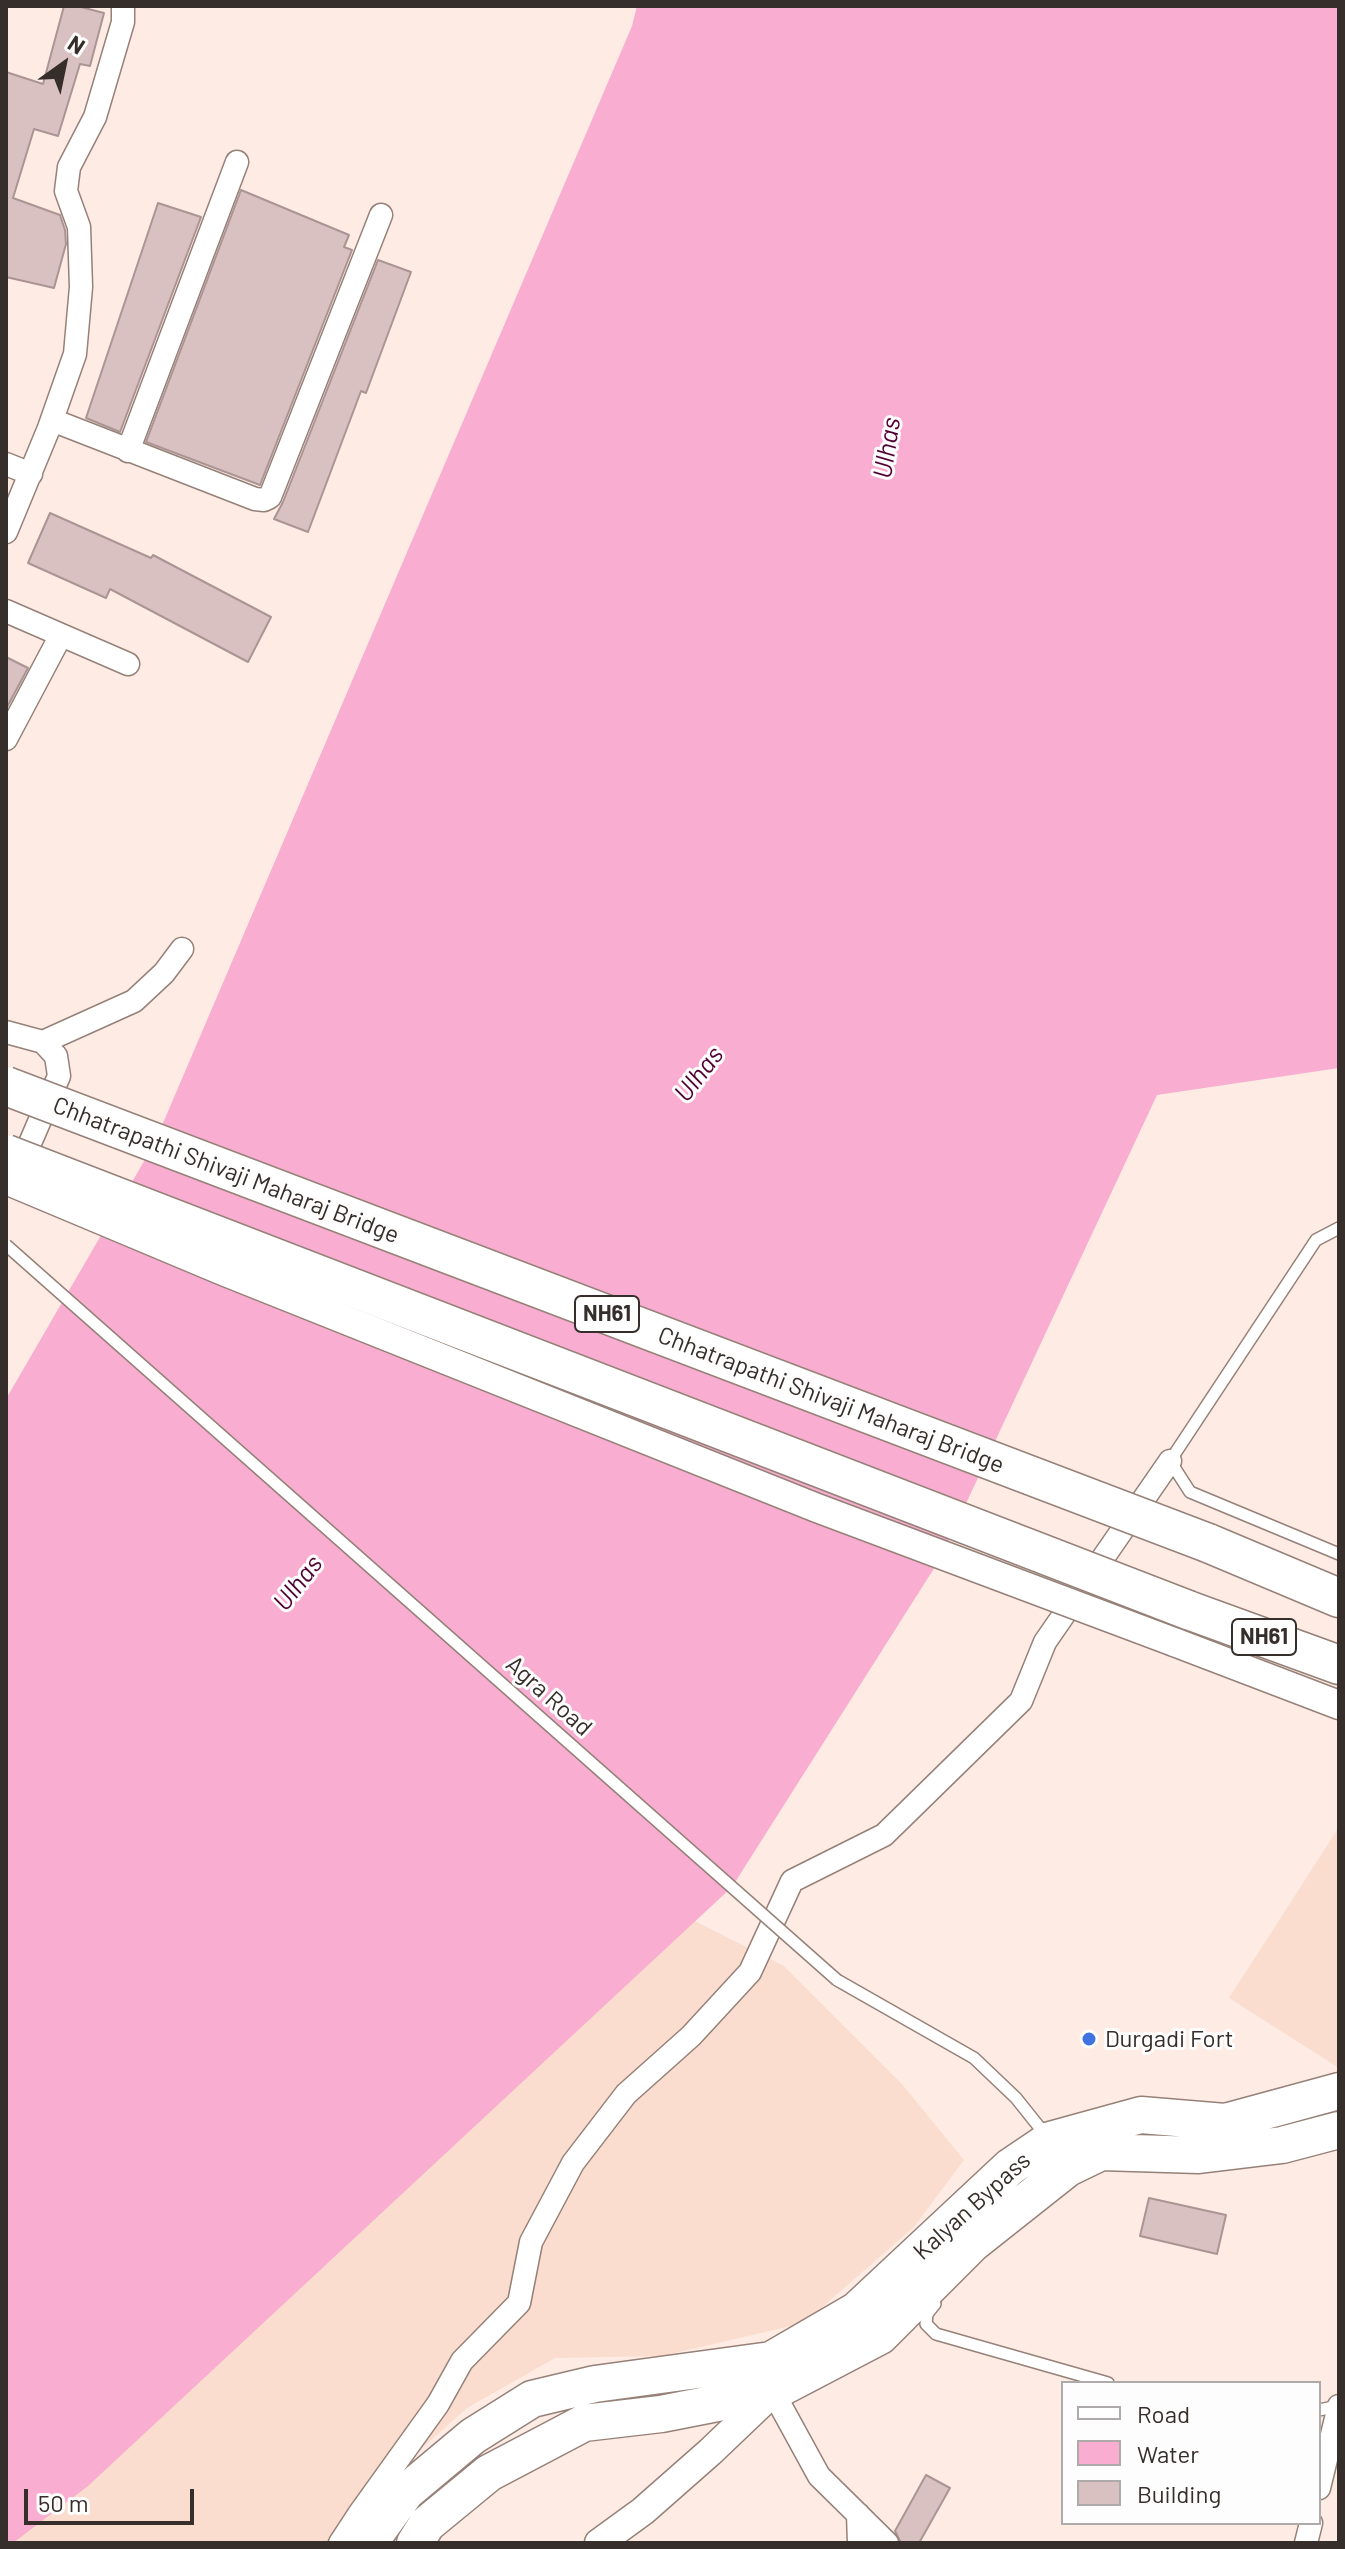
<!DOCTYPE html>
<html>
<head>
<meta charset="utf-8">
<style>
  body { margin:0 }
  #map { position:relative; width:1345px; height:2549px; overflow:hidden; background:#feece4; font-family:Barlow,sans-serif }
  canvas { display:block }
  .frame { position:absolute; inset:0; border:8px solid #362e2a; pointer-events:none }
  .legend { position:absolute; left:1061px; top:2381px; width:260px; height:144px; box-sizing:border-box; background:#fdfdfd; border:2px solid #adaaa9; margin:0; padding:10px 14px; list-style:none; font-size:24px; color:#362e2a }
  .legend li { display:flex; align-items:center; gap:16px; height:40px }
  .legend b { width:40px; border:2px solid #adaaa9 }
  .north { position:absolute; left:24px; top:24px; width:80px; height:80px; -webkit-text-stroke:6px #fdfdfd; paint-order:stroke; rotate:33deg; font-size:22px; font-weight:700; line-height:32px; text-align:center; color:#362e2a }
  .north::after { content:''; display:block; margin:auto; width:28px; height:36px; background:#362e2a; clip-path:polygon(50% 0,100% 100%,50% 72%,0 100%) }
  .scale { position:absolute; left:24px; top:2489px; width:170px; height:36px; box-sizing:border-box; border:4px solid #362e2a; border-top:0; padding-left:10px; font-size:24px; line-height:28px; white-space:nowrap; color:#362e2a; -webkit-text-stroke:6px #fdfdfd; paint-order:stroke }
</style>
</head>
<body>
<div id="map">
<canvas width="1345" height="2549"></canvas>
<div class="frame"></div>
<ul class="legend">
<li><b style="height:10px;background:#fff"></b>Road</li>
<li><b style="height:22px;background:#f9aed1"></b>Water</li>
<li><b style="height:22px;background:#dac1c1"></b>Building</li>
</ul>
<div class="north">N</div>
<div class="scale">50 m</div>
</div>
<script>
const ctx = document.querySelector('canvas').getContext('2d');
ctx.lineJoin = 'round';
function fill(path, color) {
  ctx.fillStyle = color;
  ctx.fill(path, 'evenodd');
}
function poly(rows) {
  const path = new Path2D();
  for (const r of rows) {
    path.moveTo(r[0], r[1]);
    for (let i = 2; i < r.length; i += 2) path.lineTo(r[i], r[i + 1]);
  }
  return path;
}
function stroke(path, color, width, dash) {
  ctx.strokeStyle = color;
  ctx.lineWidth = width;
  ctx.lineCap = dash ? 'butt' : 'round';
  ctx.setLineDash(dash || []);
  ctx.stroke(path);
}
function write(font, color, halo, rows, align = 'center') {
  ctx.font = font + ' Barlow,sans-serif';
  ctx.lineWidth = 6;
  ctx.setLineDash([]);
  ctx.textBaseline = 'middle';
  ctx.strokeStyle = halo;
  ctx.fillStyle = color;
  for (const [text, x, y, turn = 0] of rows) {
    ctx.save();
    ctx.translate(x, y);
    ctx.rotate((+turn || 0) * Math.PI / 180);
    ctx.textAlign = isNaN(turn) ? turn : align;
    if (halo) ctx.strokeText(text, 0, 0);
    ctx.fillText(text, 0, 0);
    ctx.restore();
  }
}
fill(poly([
  [1339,1827,1339,2068,1229,1998],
  [677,1912,784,1966,902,2084,964,2160,914,2227,804,2323,662,2356,555,2358,467,2408,346,2516,328,2543,6,2543,6,2523]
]), '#faddcf');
fill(poly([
  [637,6,1339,6,1339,1068,1157,1095,940,1559,732,1887,88,2486,13,2543,6,2543,6,1399,154,1144,632,26]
]), '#f9aed1');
const building = poly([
  [64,6,77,6,104,13,90,66,80,64,58,136,34,129,13,198,60,215,65,230,66,244,54,288,6,277,6,72,43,84,64,6],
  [241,190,349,235,344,247,352,250,260,485,146,442,241,190],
  [158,203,201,217,120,432,86,418,158,203],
  [378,260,411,272,366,393,361,391,308,532,274,519,283,502,378,260],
  [50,513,151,558,153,555,271,617,248,662,110,589,106,598,28,563,50,513],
  [6,657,28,668,6,709,6,657],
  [1149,2198,1226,2215,1217,2254,1140,2236,1149,2198],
  [926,2475,950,2488,919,2543,901,2543,895,2531,926,2475]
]);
fill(building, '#dac1c1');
stroke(building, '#ab9494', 2);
const service = poly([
  [1339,1228,1316,1240,1170,1461,1190,1492,1339,1554],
  [837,1980,974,2058,1016,2098,1048,2138],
  [935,2304,927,2314,926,2324,936,2334,1108,2383],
  [1319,2410,1338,2406]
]);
const minor = poly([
  [52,420,255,499,264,500,270,497,381,215],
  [128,451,237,162],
  [6,464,31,474],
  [6,532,49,428,75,354,81,287,79,227,66,191,69,167,95,117,123,22,123,6],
  [6,611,128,664],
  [6,739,61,635],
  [6,1032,43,1042,134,1001,164,973,182,949],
  [18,1171,59,1076,56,1056,43,1042],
  [773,2392,819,2476,887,2543],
  [1319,2488,1339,2406],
  [858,2514,859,2543],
  [340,2543,359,2514,438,2404,462,2361,519,2303,531,2242,573,2163,626,2094,691,2036,750,1972,792,1881,884,1835,1021,1701,1045,1642,1170,1461],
  [1306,2543,1311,2523]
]);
const tertiary = poly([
  [1174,1642,1339,1705],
  [599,2543,643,2511,710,2452,773,2392,773,2389]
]);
const primary = poly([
  [369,2543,406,2492,473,2436,532,2399,595,2384,771,2360,857,2310,1010,2167,1050,2140,1141,2115,1225,2122,1339,2091],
  [415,2543,427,2524,489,2473,584,2423,661,2414,773,2392,880,2336,972,2244,1068,2168,1101,2152,1199,2155,1282,2145,1339,2130]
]);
const trunk = poly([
  [1208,1543,1339,1598],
  [1188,1610,1339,1665]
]);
stroke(service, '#958178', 14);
stroke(minor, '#958178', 25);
stroke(tertiary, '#958178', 31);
stroke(primary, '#958178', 39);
stroke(trunk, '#958178', 41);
stroke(service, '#fff', 11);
stroke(minor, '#fff', 22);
stroke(tertiary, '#fff', 28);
stroke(primary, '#fff', 36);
stroke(trunk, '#fff', 38);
const serviceBridge = poly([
  [6,1245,837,1980]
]);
const tertiaryBridge = poly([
  [6,1180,223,1271,817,1508,1174,1642]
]);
const trunkBridge = poly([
  [6,1086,1208,1543],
  [6,1154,1188,1610]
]);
stroke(serviceBridge, '#958178', 14, []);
stroke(tertiaryBridge, '#958178', 31, []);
stroke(trunkBridge, '#958178', 41, []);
stroke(serviceBridge, '#fff', 11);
stroke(tertiaryBridge, '#fff', 28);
stroke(trunkBridge, '#fff', 38);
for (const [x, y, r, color] of [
  [1089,2039,8,"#4172e3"]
]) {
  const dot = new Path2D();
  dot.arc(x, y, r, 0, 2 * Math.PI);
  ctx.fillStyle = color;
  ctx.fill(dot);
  stroke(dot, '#fdfdfd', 3);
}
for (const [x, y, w] of [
  [607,1314,64],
  [1264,1637,64]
]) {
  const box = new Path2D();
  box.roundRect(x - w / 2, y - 18, w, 36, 6);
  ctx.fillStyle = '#fdfdfd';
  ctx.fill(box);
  stroke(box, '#362e2a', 2);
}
write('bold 22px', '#362e2a', null, [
  ["NH61",607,1314],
  ["NH61",1264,1637]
]);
write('24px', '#362e2a', '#fdfdfd', [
  ["Chhatrapathi Shivaji Maharaj Bridge",226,1170,21],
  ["Chhatrapathi Shivaji Maharaj Bridge",831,1400,21],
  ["Agra Road",549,1696,42],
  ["Kalyan Bypass",972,2206,-42]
]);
write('24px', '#362e2a', '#fdfdfd', [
  ["Durgadi Fort",1105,2039]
], 'left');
write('italic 26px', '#520034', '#fdfdfd', [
  ["Ulhas",887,448,-81],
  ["Ulhas",699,1074,-52],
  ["Ulhas",298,1583,-52]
]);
</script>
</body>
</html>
